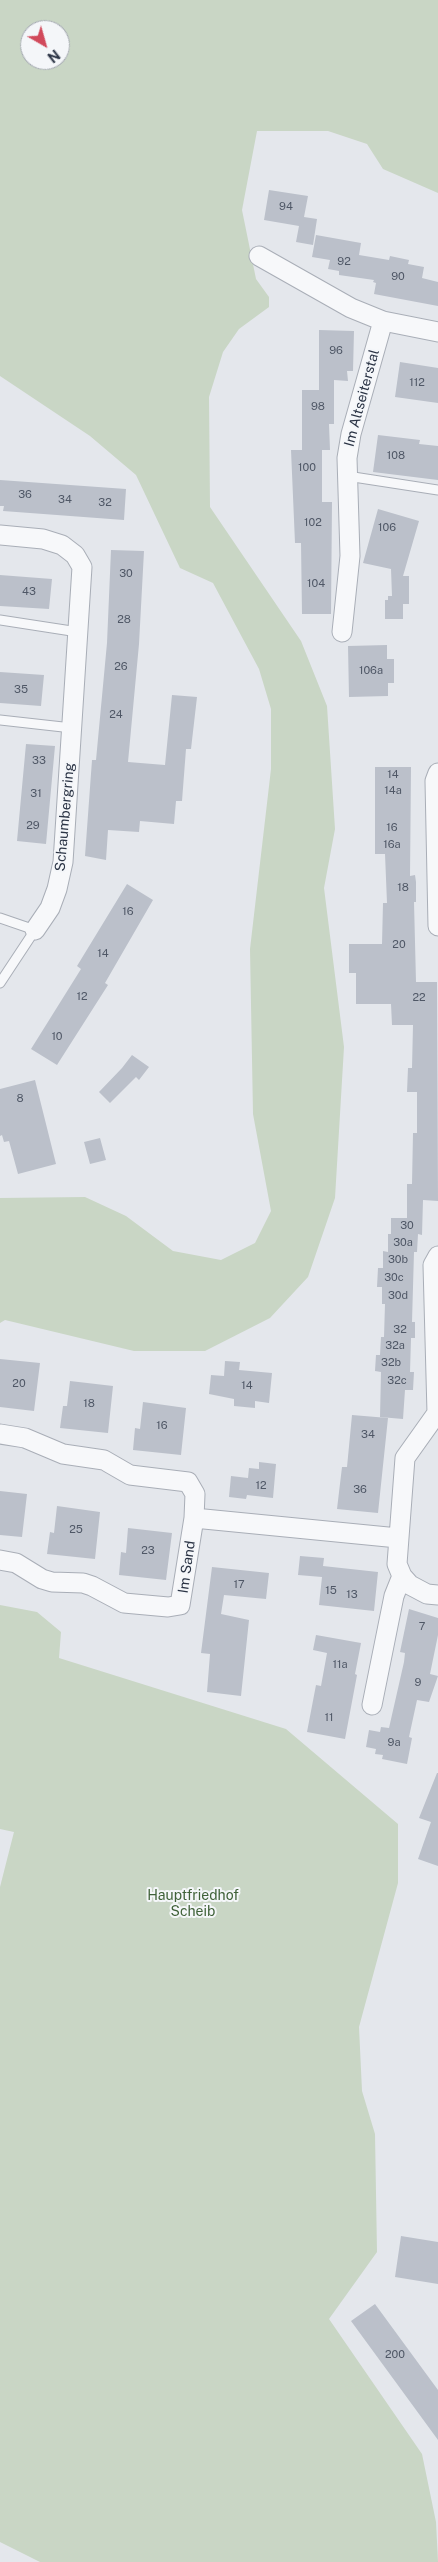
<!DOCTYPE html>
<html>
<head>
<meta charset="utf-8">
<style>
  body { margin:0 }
  #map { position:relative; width:438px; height:2562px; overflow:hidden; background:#e4e7ec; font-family:"Public Sans",sans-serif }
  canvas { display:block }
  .north { position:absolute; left:20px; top:20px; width:50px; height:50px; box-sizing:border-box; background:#f4f6f9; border:1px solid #a4a8b1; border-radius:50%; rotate:142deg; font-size:14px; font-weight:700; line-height:20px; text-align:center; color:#2b3445 }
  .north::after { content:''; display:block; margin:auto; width:18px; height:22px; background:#d1495b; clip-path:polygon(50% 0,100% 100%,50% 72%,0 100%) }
</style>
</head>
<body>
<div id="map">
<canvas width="438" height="2562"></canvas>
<div class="north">N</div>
</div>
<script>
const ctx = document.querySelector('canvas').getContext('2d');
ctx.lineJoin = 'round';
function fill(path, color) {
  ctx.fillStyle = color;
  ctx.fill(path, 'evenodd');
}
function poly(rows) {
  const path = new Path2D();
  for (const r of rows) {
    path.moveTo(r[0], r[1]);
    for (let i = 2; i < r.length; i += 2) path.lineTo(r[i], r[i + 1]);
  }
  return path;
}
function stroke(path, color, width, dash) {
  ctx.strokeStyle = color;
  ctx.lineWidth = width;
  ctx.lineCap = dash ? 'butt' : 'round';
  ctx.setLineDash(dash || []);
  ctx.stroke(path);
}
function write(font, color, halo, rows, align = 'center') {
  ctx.font = font + ' "Public Sans",sans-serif';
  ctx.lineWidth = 4;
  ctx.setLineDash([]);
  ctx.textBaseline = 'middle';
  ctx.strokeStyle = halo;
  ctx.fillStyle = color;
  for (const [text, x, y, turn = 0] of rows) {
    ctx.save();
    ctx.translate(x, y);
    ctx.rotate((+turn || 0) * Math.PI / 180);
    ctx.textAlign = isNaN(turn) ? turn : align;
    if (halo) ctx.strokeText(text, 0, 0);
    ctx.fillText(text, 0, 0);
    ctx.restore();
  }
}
fill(poly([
  [0,0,438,0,438,193,383,169,367,144,328,131,257,131,242,210,256,279,269,297,269,307,239,329,223,352,209,397,210,507,301,641,327,706,335,829,324,888,344,1047,335,1198,308,1277,270,1318,205,1351,134,1351,5,1320,0,1323,0,1198,85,1197,126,1216,173,1251,221,1260,255,1243,271,1211,253,1114,250,949,271,769,271,709,259,669,213,583,180,568,136,475,90,436,0,376],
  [30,30,60,30,60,60,30,60],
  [0,1605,37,1612,61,1632,59,1658,286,1729,398,1824,398,1883,359,2027,362,2091,375,2134,377,2252,329,2319,422,2454,436,2522,438,2562,40,2562,0,2542,0,1887,14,1832,0,1829]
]), '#c9d6c5');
fill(poly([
  [269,190,308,196,304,217,317,219,313,245,296,242,299,226,264,220],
  [316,235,361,243,359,255,389,260,390,256,409,260,408,264,424,267,422,278,438,282,438,306,374,294,376,283,373,282,374,280,339,275,339,271,328,269,330,260,312,257],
  [319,330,354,331,353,371,347,371,348,381,334,380,334,424,329,424,330,450,322,450,322,502,332,502,331,614,302,614,301,543,295,543,291,450,302,450,302,390,319,390],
  [400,362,438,368,438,403,395,397],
  [378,435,420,440,419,444,438,446,438,480,373,472],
  [0,480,126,489,124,520,3,511,4,506,0,506],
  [378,509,419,521,403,576,409,576,409,604,403,604,403,619,385,619,385,600,388,600,388,596,392,596,391,569,363,563],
  [111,550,144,551,139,644,128,762,165,765,172,695,197,697,191,749,186,749,182,801,176,801,174,824,140,821,139,832,108,830,106,860,85,856,92,760,96,760,107,643],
  [0,575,52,579,49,609,0,606],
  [387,645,387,659,394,659,394,683,388,683,388,696,349,697,348,646],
  [0,672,44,675,41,706,0,703],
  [26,744,55,746,46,844,17,841],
  [375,767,411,767,410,876,415,875,416,882,416,902,414,902,416,982,437,982,438,1201,423,1200,422,1235,418,1234,417,1252,414,1252,412,1322,415,1322,415,1338,411,1338,410,1372,414,1372,413,1390,405,1390,403,1419,380,1417,381,1372,375,1371,376,1355,380,1355,381,1337,384,1337,385,1304,382,1304,382,1287,377,1287,378,1268,383,1268,383,1251,388,1252,388,1234,391,1234,391,1218,407,1218,407,1184,412,1184,413,1133,417,1133,417,1092,407,1092,408,1068,412,1068,413,1025,392,1025,391,1004,356,1004,356,973,349,973,349,944,382,944,383,903,387,903,385,854,375,854],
  [127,884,153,900,105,983,108,985,57,1065,31,1049,81,969,77,966],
  [132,1055,149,1067,139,1080,136,1077,110,1103,99,1092,122,1068],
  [35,1080,56,1164,18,1174,9,1141,4,1142,2,1135,0,1136,0,1089],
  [100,1138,106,1160,90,1164,84,1142],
  [0,1359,40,1363,34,1411,0,1407],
  [225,1361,240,1362,239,1370,272,1373,269,1403,255,1401,255,1408,234,1406,234,1399,209,1394,211,1375,224,1376],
  [70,1381,113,1386,108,1433,60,1428,63,1406,67,1406],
  [143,1402,186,1408,181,1455,133,1450,135,1428,140,1429],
  [352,1415,388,1418,378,1513,337,1509,342,1467,347,1467],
  [259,1462,276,1464,273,1498,247,1495,246,1499,229,1497,231,1476,248,1478,249,1468,259,1469],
  [0,1491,27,1494,22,1537,0,1535],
  [57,1506,100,1512,95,1559,47,1554,50,1532,54,1533],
  [128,1528,172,1533,166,1580,119,1575,121,1552,126,1553],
  [300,1556,324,1558,323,1566,378,1572,374,1611,319,1605,322,1577,298,1575],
  [212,1567,269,1573,266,1599,224,1595,221,1614,249,1620,241,1696,207,1692,210,1654,201,1653],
  [409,1609,438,1618,438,1635,430,1674,438,1676,429,1702,417,1700,409,1737,412,1738,407,1764,382,1759,383,1755,375,1754,376,1749,366,1747,369,1730,380,1732,381,1727,389,1728,404,1662,405,1653,400,1652],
  [316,1635,361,1643,355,1674,357,1675,345,1739,307,1732,316,1685,321,1686,327,1653,313,1650],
  [437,1773,438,1773,438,1866,418,1859,431,1822,419,1818],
  [401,2236,438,2242,438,2284,395,2277],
  [375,2304,438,2390,438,2440,351,2321]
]), '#bbc0ca');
const lane = poly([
  [347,476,438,490],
  [0,620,78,632],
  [0,720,72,728],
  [0,918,35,930,0,983]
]);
const street = poly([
  [259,256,351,308,383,321,438,332],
  [0,535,43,539,62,545,75,555,82,567,63,862,57,889,50,908,35,930],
  [342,632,350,556,347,458,351,434,383,321],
  [438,773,435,781,438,926],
  [438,1256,433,1265,437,1413,405,1458,397,1564,402,1576,410,1585,427,1594,438,1595],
  [0,1434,25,1438,63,1454,104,1460,130,1475,188,1482,195,1494,194,1518,180,1605,168,1607,124,1603,92,1586,83,1583,52,1582,42,1579,16,1563,0,1560],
  [194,1518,398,1538],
  [372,1705,394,1596,402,1576]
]);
stroke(lane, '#a9aeb7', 11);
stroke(street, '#a9aeb7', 21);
stroke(lane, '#f7f8fa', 9);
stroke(street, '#f7f8fa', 19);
write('11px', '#4f5766', null, [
  ["94",286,207],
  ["92",344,262],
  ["90",398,277],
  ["96",336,351],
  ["112",417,383],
  ["98",318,407],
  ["108",396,456],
  ["100",307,468],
  ["36",25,495],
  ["34",65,500],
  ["32",105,503],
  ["102",313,523],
  ["106",387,528],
  ["30",126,574],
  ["104",316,584],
  ["43",29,592],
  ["28",124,620],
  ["26",121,667],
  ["106a",371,671],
  ["35",21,690],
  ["24",116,715],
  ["33",39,761],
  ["14",393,775],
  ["14a",393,791],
  ["31",36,794],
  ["29",33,826],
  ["16",392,828],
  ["16a",392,845],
  ["18",403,888],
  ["16",128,912],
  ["20",399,945],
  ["14",103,954],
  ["12",82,997],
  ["22",419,998],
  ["10",57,1037],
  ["8",20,1099],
  ["30",407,1226],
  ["30a",403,1243],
  ["30b",398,1260],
  ["30c",394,1278],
  ["30d",398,1296],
  ["32",400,1330],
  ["32a",395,1346],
  ["32b",391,1363],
  ["32c",397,1381],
  ["20",19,1384],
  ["14",247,1386],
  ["18",89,1404],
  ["16",162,1426],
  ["34",368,1435],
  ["12",261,1486],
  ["36",360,1490],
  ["25",76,1530],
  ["23",148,1551],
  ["17",239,1585],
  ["15",331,1591],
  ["13",352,1595],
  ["7",422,1627],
  ["11a",340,1665],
  ["9",418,1683],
  ["11",329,1718],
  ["9a",394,1743],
  ["200",395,2355]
]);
write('14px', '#2b3445', '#f4f6f9', [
  ["Im Altseiterstal",362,398,-75],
  ["Schaumbergring",65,817,-85],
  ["Im Sand",187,1567,-82]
]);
write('14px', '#3f6138', '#f4f6f9', [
  ["Hauptfriedhof",193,1896],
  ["Scheib",193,1912]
]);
</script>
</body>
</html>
